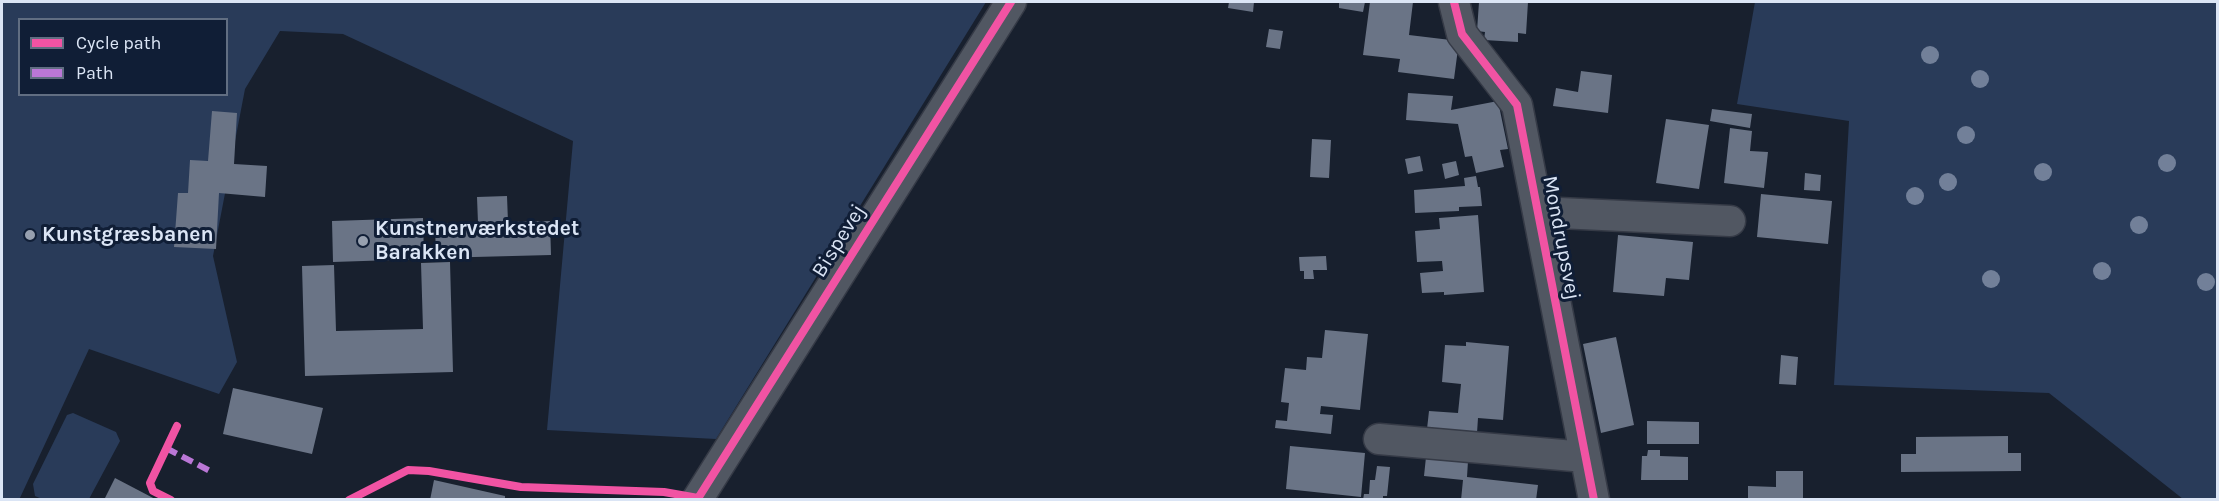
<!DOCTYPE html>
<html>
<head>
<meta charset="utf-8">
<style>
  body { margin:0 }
  #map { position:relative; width:2219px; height:501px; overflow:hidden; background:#18202e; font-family:Karla,sans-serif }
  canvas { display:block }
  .frame { position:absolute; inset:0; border:3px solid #dbe5f5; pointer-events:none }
  .legend { position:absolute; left:18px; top:18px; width:210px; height:78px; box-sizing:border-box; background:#101e36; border:2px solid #616e82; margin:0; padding:8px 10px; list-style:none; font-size:18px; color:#dbe5f5 }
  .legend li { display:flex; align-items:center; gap:12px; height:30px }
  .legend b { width:30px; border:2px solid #616e82 }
</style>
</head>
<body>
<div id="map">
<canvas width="2219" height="501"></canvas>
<div class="frame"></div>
<ul class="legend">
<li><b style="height:8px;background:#f153a3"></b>Cycle path</li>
<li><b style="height:8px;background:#ba77d6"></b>Path</li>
</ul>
</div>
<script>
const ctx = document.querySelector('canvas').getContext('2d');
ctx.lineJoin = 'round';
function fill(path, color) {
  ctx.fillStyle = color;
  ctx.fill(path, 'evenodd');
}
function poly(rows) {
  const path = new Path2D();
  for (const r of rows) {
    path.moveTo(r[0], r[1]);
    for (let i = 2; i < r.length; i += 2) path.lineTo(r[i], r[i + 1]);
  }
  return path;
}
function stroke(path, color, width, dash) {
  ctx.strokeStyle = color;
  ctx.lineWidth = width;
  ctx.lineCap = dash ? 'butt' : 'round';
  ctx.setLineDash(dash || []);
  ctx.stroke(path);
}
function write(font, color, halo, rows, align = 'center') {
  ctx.font = font + ' Karla,sans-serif';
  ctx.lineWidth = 6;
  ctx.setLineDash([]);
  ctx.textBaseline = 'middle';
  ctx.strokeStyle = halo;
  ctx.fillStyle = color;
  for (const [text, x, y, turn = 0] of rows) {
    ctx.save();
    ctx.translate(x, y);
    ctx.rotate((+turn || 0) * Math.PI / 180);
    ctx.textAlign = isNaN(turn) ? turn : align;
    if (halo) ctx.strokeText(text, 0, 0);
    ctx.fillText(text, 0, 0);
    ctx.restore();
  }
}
fill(poly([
  [2,2,986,2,716,439,547,430,573,141,343,34,280,31,245,89,213,256,237,362,219,394,89,349,19,500,2,499],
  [20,20,226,20,226,94,20,94],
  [1755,2,2217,2,2217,499,2183,499,2049,393,1834,385,1849,121,1737,104],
  [73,413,116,432,120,441,89,499,42,499,35,496,33,484,67,415]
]), '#293b59');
fill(poly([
  [1229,2,1254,2,1253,12,1228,8],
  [1339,2,1365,2,1363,12,1339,8],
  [1370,2,1413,2,1409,35,1459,41,1454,79,1398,72,1400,59,1363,55],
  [1479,2,1528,2,1526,34,1518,33,1518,42,1484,40,1485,32,1477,31],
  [1269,29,1283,31,1280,49,1266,47],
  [1581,71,1612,75,1608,113,1553,106,1556,88,1578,92],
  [1408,93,1453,96,1451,110,1498,101,1508,149,1500,150,1504,167,1476,173,1472,156,1465,157,1458,124,1406,120],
  [1712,109,1752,114,1750,128,1710,121],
  [212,111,237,113,234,164,267,166,265,197,219,193,216,249,174,247,178,193,188,193,190,160,208,161],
  [1666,119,1709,125,1699,189,1656,183],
  [1730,128,1752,131,1750,151,1768,152,1764,188,1724,183],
  [1312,139,1331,140,1329,178,1310,177],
  [1420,156,1423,171,1408,174,1405,159],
  [1456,161,1459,175,1445,179,1442,164],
  [1805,173,1821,175,1820,191,1804,190],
  [1476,176,1478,187,1480,187,1482,206,1459,207,1459,211,1415,213,1414,190,1465,186,1464,178],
  [1761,194,1832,201,1828,244,1757,237],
  [507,196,508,222,550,221,551,255,436,258,435,224,478,223,477,197],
  [1478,215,1484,292,1444,295,1444,292,1422,293,1420,273,1443,271,1442,261,1417,262,1415,231,1440,229,1439,218],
  [423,218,424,259,333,262,332,221],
  [1618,235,1693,242,1689,280,1666,278,1664,296,1613,292],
  [1326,256,1327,270,1313,270,1314,279,1304,279,1304,271,1300,271,1299,257],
  [450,262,453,372,305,376,302,266,334,265,336,331,423,329,421,263],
  [1325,330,1368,334,1360,410,1321,406,1320,414,1333,415,1331,434,1275,428,1276,420,1287,421,1289,403,1281,402,1285,368,1306,370,1307,357,1322,358],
  [1616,337,1634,425,1601,433,1583,344],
  [1466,342,1509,346,1503,420,1478,418,1477,433,1427,429,1429,411,1458,413,1461,384,1442,382,1445,345,1466,346],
  [1781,355,1798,357,1796,385,1779,384],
  [233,388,323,408,312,454,223,434],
  [1647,421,1699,422,1699,444,1647,444],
  [2008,436,2008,453,2021,453,2021,471,1901,472,1901,454,1916,454,1916,437],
  [1290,446,1365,453,1361,497,1286,489],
  [1648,450,1660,450,1660,456,1688,457,1688,480,1641,480,1642,456,1647,456],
  [1426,457,1468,461,1467,477,1538,485,1536,500,1461,500,1463,480,1424,476],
  [1377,466,1390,467,1387,496,1383,496,1383,500,1363,500,1364,494,1369,494,1370,480,1375,480],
  [1776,471,1803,471,1803,500,1748,500,1748,486,1776,487],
  [115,478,157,500,104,500],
  [434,480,505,496,505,500,430,500]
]), '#6a7486');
const minor = poly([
  [1454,2,1462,34,1517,105,1594,500],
  [1538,212,1730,221],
  [1379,439,1585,457],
  [697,500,1011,2]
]);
stroke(minor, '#353a46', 33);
stroke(minor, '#515762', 30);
stroke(poly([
  [166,448,210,471]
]), '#ba77d6', 6, [12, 6]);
stroke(poly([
  [1454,2,1462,34,1517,105,1594,500],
  [171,500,153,491,150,483,177,426],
  [349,500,408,470,429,471,521,487,664,492,698,498],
  [697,500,1011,2]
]), '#f153a3', 8);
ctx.fillStyle = '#728099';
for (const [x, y] of [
  [1930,55],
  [1980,79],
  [1966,135],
  [2167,163],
  [2043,172],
  [1948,182],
  [1915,196],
  [2139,225],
  [2102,271],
  [1991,279],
  [2206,282]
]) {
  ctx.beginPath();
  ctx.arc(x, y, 9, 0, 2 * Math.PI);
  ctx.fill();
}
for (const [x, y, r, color] of [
  [30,235,6,"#97a0af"],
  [363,241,6,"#97a0af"]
]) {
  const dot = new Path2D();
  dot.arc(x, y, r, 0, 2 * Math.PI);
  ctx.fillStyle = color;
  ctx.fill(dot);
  stroke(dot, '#101e36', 2);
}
write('bold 21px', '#dbe5f5', '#101e36', [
  ["Kunstnerværkstedet",375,229],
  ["Barakken",375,253],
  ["Kunstgræsbanen",42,235]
], 'left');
write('21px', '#dbe5f5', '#101e36', [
  ["Mondrupsvej",1561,238,79],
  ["Bispevej",839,241,-58]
]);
</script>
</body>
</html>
